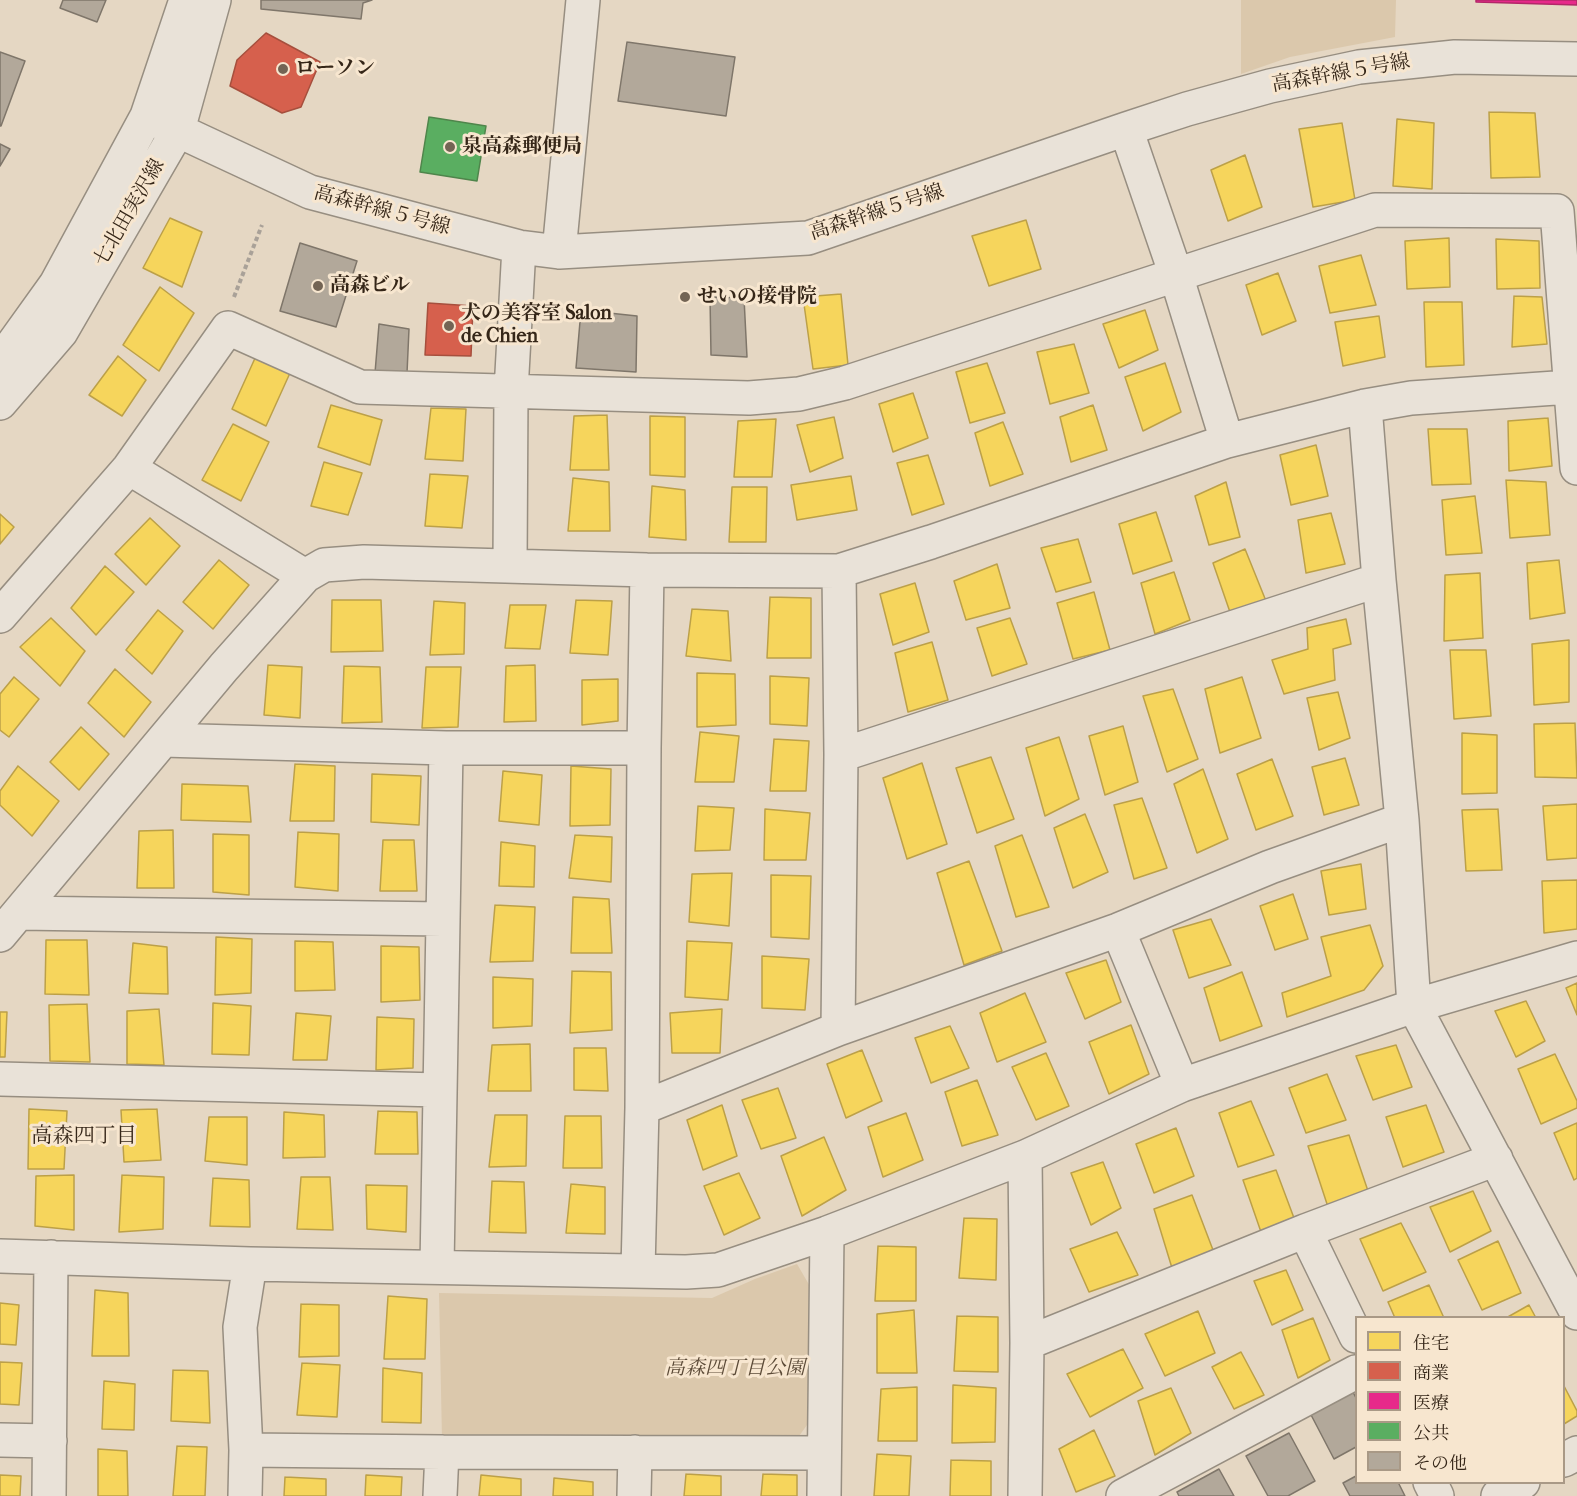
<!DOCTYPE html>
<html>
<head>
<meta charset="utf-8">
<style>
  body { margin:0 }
  #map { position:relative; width:1577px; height:1496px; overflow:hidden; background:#e5d7c3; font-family:"IM FELL French Canon","Noto Serif JP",serif }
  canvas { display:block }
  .legend { position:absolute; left:1355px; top:1316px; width:210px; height:168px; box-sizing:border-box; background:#f7e6cf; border:2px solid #a99986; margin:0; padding:8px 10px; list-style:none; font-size:18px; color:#352618 }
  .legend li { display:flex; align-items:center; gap:12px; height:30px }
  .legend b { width:30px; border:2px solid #a99986 }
</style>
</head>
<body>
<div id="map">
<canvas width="1577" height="1496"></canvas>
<ul class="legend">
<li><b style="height:16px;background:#f6d55c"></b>住宅</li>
<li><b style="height:16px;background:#d6604d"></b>商業</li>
<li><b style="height:16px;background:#e7298a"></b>医療</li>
<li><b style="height:16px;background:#5aae61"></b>公共</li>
<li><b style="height:16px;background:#b2a89a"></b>その他</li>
</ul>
</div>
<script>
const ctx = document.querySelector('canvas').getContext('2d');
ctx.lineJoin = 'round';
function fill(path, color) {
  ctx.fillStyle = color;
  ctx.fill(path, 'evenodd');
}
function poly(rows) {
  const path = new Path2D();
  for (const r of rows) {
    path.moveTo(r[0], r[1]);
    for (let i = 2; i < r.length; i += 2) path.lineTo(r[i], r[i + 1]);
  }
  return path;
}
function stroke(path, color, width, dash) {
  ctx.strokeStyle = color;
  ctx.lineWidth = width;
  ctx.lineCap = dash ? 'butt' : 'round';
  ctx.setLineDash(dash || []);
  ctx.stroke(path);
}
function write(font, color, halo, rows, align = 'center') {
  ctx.font = font + ' "IM FELL French Canon","Noto Serif JP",serif';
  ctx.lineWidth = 6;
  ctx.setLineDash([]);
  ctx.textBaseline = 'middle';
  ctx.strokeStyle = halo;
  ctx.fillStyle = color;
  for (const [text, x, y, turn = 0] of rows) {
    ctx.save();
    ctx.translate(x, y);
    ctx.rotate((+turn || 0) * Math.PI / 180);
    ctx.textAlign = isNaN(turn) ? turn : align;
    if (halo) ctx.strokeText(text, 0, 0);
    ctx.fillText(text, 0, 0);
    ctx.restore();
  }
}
fill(poly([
  [1241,0,1396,0,1395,37,1290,57,1241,74],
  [797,1264,811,1288,807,1425,794,1443,442,1439,439,1293,712,1298,755,1279]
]), '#dbc8ac');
const homes = poly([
  [1489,112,1535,113,1540,177,1491,178,1489,112],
  [1397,119,1434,123,1432,189,1393,186,1397,119],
  [1342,123,1355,200,1313,207,1299,129,1342,123],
  [1245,155,1262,207,1228,221,1211,170,1245,155],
  [170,218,202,232,182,287,143,268,170,218],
  [1026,220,1041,269,989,286,972,236,1026,220],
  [1449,238,1450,287,1407,289,1405,241,1449,238],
  [1496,239,1539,241,1540,288,1497,289,1496,239],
  [1361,255,1376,305,1330,313,1319,266,1361,255],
  [1278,273,1296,321,1262,335,1246,285,1278,273],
  [160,287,194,313,159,371,123,345,160,287],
  [841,294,848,365,813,369,803,297,841,294],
  [1514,296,1542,297,1547,344,1512,347,1514,296],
  [1424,302,1462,302,1464,365,1426,367,1424,302],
  [1145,310,1158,350,1119,368,1103,324,1145,310],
  [1379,316,1385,357,1343,366,1335,322,1379,316],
  [1074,344,1089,393,1050,404,1037,352,1074,344],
  [118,356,146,380,122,416,89,395,118,356],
  [256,356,290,373,266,426,232,409,256,356],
  [987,363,1005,413,970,423,956,372,987,363],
  [1165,363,1181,412,1143,431,1125,377,1165,363],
  [913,393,928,438,893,452,879,404,913,393],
  [331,405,382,420,370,465,318,447,331,405],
  [1093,405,1107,450,1071,462,1060,417,1093,405],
  [431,408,466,409,463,461,425,459,431,408],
  [607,415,609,470,570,470,574,416,607,415],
  [650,416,685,417,685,477,650,475,650,416],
  [834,417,843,458,810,472,797,425,834,417],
  [1548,418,1552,466,1509,471,1508,421,1548,418],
  [776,419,772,477,734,477,738,421,776,419],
  [1003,422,1023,474,990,486,975,433,1003,422],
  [233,424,269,442,241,501,202,480,233,424],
  [1428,429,1467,429,1471,484,1432,485,1428,429],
  [1316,445,1328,496,1291,505,1280,455,1316,445],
  [928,455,944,504,912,515,897,463,928,455],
  [324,462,362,473,348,515,311,506,324,462],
  [430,474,468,476,462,528,425,526,430,474],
  [851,476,857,510,797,520,791,485,851,476],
  [573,478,609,482,610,531,568,531,573,478],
  [1506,480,1546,482,1550,535,1510,538,1506,480],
  [1226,482,1240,537,1209,545,1195,496,1226,482],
  [652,486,685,490,686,540,649,537,652,486],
  [732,487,767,487,766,542,729,542,732,487],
  [1475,496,1482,553,1446,555,1442,500,1475,496],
  [1156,512,1172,561,1133,574,1119,524,1156,512],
  [1331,513,1345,564,1306,573,1298,520,1331,513],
  [0,514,14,527,0,544,0,514],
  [150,518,180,546,146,585,115,554,150,518],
  [1078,539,1091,582,1056,592,1041,548,1078,539],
  [1245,549,1266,601,1231,615,1213,563,1245,549],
  [219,560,249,585,213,629,183,602,219,560],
  [1559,560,1565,613,1530,619,1527,563,1559,560],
  [997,564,1010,608,966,620,954,581,997,564],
  [105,566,134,592,96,635,71,608,105,566],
  [1174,572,1190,620,1155,634,1141,583,1174,572],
  [1480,573,1483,638,1444,641,1445,575,1480,573],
  [915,583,929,632,893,645,880,594,915,583],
  [1094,592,1110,650,1073,659,1057,603,1094,592],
  [770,597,811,598,811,658,767,658,770,597],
  [332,600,381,600,383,651,331,652,332,600],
  [576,600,612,601,608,655,570,653,576,600],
  [434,601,465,603,464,654,430,655,434,601],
  [510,605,546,605,540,649,505,648,510,605],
  [692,609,728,611,731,661,686,656,692,609],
  [158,610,183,631,152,674,126,650,158,610],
  [51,618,85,651,60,686,20,647,51,618],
  [1010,618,1027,664,992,676,977,628,1010,618],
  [1346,619,1351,644,1333,649,1335,680,1284,694,1272,660,1308,649,1307,628,1346,619],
  [1569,640,1569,702,1534,705,1532,644,1569,640],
  [932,642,948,700,908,712,895,653,932,642],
  [1450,650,1486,650,1491,716,1454,719,1450,650],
  [268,665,302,667,300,718,264,715,268,665],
  [535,665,536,721,504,722,506,666,535,665],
  [344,666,380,667,382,722,342,723,344,666],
  [426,667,461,667,458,727,422,728,426,667],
  [115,669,151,702,124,737,88,703,115,669],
  [697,673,735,674,736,725,697,727,697,673],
  [770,676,809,678,807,726,770,724,770,676],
  [14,677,39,699,9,737,0,730,0,694,14,677],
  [1242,677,1261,738,1220,753,1205,689,1242,677],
  [618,679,618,721,582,725,582,680,618,679],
  [1173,689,1198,759,1167,772,1143,696,1173,689],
  [1338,692,1350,738,1319,750,1307,698,1338,692],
  [1575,723,1577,778,1535,777,1534,724,1575,723],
  [1123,726,1138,782,1105,795,1089,736,1123,726],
  [81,727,109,754,79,790,50,762,81,727],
  [700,732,739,736,734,782,695,782,700,732],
  [1462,733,1497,735,1497,793,1462,794,1462,733],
  [1059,737,1079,799,1045,816,1026,748,1059,737],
  [774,739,809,741,806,791,770,791,774,739],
  [991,757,1014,819,977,833,956,768,991,757],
  [1345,758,1359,805,1324,815,1312,767,1345,758],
  [1272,759,1293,816,1256,830,1237,774,1272,759],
  [922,763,947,844,907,859,883,778,922,763],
  [295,764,335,766,334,821,290,821,295,764],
  [18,766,59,801,32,836,0,805,0,791,18,766],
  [571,766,611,769,610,825,570,826,571,766],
  [1203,769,1228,839,1197,853,1174,784,1203,769],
  [503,771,542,775,539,825,499,821,503,771],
  [372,774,421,776,419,825,371,822,372,774],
  [182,784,248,786,251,822,181,820,182,784],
  [1142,798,1167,868,1134,879,1114,805,1142,798],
  [1577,804,1577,858,1547,860,1543,806,1577,804],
  [698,806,734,808,730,850,695,851,698,806],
  [765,809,810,813,806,860,764,860,765,809],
  [1498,809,1502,870,1466,871,1462,810,1498,809],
  [1085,814,1108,872,1073,888,1054,828,1085,814],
  [173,830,174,888,137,888,139,831,173,830],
  [298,832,339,834,338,891,295,887,298,832],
  [213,834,249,835,249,895,213,892,213,834],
  [575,835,612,837,611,882,569,878,575,835],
  [1022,835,1049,907,1016,917,995,846,1022,835],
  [383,840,414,840,417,891,380,891,383,840],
  [501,842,535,846,534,887,499,886,501,842],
  [969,861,1002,951,964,965,937,873,969,861],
  [1361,864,1366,909,1329,915,1321,871,1361,864],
  [732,873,729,926,689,922,692,874,732,873],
  [771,875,811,876,809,939,771,937,771,875],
  [1577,880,1577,929,1544,933,1542,881,1577,880],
  [1293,894,1308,939,1275,950,1260,906,1293,894],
  [573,897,609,899,612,953,571,953,573,897],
  [495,905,535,907,533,961,490,962,495,905],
  [1211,919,1231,965,1189,978,1173,930,1211,919],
  [1370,925,1383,966,1364,990,1287,1017,1282,993,1331,976,1321,937,1370,925],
  [216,937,252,939,251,993,215,995,216,937],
  [46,940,87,940,89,995,45,994,46,940],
  [295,941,333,942,335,990,295,991,295,941],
  [687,941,732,943,728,1000,685,997,687,941],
  [133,943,167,947,168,994,129,993,133,943],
  [381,946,419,947,420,1000,381,1002,381,946],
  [762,956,809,959,805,1010,762,1008,762,956],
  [1106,960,1121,1002,1085,1019,1066,973,1106,960],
  [572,971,611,972,612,1030,570,1033,572,971],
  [1242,972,1262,1026,1220,1041,1204,988,1242,972],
  [493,977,533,979,532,1026,493,1028,493,977],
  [1577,983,1577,1015,1566,988,1577,983],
  [1025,993,1046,1042,997,1062,980,1013,1025,993],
  [1526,1001,1545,1041,1516,1057,1495,1011,1526,1001],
  [213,1003,251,1006,249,1055,212,1054,213,1003],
  [87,1004,90,1062,50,1061,49,1005,87,1004],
  [159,1009,164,1065,127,1064,127,1011,159,1009],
  [722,1009,720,1053,672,1053,670,1013,722,1009],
  [0,1012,7,1012,5,1057,0,1057,0,1012],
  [296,1013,331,1016,327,1060,293,1060,296,1013],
  [377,1017,414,1019,413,1068,376,1070,377,1017],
  [1131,1025,1149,1074,1109,1094,1089,1042,1131,1025],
  [950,1026,969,1068,931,1083,915,1038,950,1026],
  [530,1044,531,1091,488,1091,492,1045,530,1044],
  [1396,1045,1412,1087,1373,1100,1356,1056,1396,1045],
  [574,1048,606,1048,608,1091,574,1090,574,1048],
  [862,1050,882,1101,846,1118,827,1064,862,1050],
  [1046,1053,1069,1106,1036,1120,1012,1067,1046,1053],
  [1555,1054,1577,1101,1577,1108,1541,1124,1518,1069,1555,1054],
  [1327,1074,1346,1120,1306,1133,1289,1088,1327,1074],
  [977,1080,998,1135,962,1146,945,1092,977,1080],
  [778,1088,796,1138,761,1149,742,1100,778,1088],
  [1251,1101,1274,1155,1238,1167,1219,1113,1251,1101],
  [722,1105,737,1156,703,1170,687,1120,722,1105],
  [1426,1105,1444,1152,1403,1167,1386,1117,1426,1105],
  [29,1109,67,1111,64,1169,28,1169,29,1109],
  [157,1109,161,1160,124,1162,121,1110,157,1109],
  [378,1111,417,1112,418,1154,375,1154,378,1111],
  [284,1112,324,1115,325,1157,283,1158,284,1112],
  [906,1113,923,1160,883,1177,868,1127,906,1113],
  [495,1115,527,1115,526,1166,489,1167,495,1115],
  [565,1116,601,1116,602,1168,563,1168,565,1116],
  [209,1117,247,1117,247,1165,205,1161,209,1117],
  [1577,1123,1577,1178,1574,1180,1554,1133,1577,1123],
  [1176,1128,1194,1176,1154,1193,1136,1144,1176,1128],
  [1349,1135,1368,1191,1328,1207,1308,1146,1349,1135],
  [824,1137,846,1190,802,1216,781,1156,824,1137],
  [1103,1162,1121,1208,1091,1225,1071,1173,1103,1162],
  [1276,1170,1294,1218,1261,1232,1243,1180,1276,1170],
  [739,1173,760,1218,724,1235,704,1186,739,1173],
  [74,1175,74,1230,35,1226,36,1176,74,1175],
  [122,1175,164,1177,163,1229,119,1232,122,1175],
  [301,1177,330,1177,333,1230,297,1229,301,1177],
  [213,1178,249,1180,250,1227,210,1226,213,1178],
  [492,1181,524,1182,526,1233,489,1232,492,1181],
  [571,1184,605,1187,605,1234,566,1233,571,1184],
  [366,1185,407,1186,406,1232,367,1229,366,1185],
  [1473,1191,1491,1231,1450,1252,1430,1207,1473,1191],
  [1192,1195,1213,1250,1172,1268,1154,1209,1192,1195],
  [964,1218,997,1219,996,1280,959,1278,964,1218],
  [1401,1223,1426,1272,1383,1291,1360,1239,1401,1223],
  [1117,1232,1138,1275,1089,1292,1070,1249,1117,1232],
  [1498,1241,1521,1293,1482,1310,1458,1260,1498,1241],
  [878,1246,916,1247,916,1301,875,1301,878,1246],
  [1286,1270,1303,1310,1272,1325,1254,1281,1286,1270],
  [1429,1285,1444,1318,1395,1318,1388,1302,1429,1285],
  [95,1290,128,1293,129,1356,92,1356,95,1290],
  [388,1296,427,1299,425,1359,384,1359,388,1296],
  [0,1303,19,1305,16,1345,0,1344,0,1303],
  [301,1304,339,1305,339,1356,299,1357,301,1304],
  [1529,1305,1536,1318,1506,1318,1529,1305],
  [914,1310,917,1373,877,1373,877,1314,914,1310],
  [1198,1311,1215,1353,1165,1376,1145,1334,1198,1311],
  [957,1316,998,1317,998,1372,954,1371,957,1316],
  [1313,1318,1330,1360,1298,1378,1282,1330,1313,1318],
  [1123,1349,1143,1388,1090,1417,1067,1374,1123,1349],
  [1241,1352,1264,1395,1234,1409,1212,1367,1241,1352],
  [0,1362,22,1363,19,1405,0,1404,0,1362],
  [302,1363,340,1365,337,1417,297,1415,302,1363],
  [383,1368,422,1373,421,1423,382,1422,383,1368],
  [173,1370,208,1371,210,1423,171,1421,173,1370],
  [104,1381,135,1384,134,1430,102,1429,104,1381],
  [953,1385,996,1388,995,1442,952,1443,953,1385],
  [1564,1386,1577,1411,1577,1416,1564,1424,1564,1386],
  [917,1387,917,1441,878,1441,881,1389,917,1387],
  [1171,1388,1191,1433,1155,1455,1138,1401,1171,1388],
  [1094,1430,1115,1476,1076,1492,1059,1449,1094,1430],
  [177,1446,207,1447,205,1496,173,1496,177,1446],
  [98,1449,127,1451,128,1496,98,1496,98,1449],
  [877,1454,911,1456,909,1496,874,1496,877,1454],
  [951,1460,991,1461,991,1496,950,1496,951,1460],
  [686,1474,721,1476,721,1496,684,1496,686,1474],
  [763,1474,797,1475,797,1496,761,1496,763,1474],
  [0,1475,21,1476,20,1496,0,1496,0,1475],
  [366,1475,402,1477,401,1496,365,1496,366,1475],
  [481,1475,521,1479,521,1496,479,1496,481,1475],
  [285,1477,326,1479,326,1496,284,1496,285,1477],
  [554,1478,593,1482,593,1496,553,1496,554,1478]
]);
fill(homes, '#f6d55c');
stroke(homes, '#bca048', 1.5);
const shops = poly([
  [266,33,320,62,301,107,282,113,230,86,237,60,266,33],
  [428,303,473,306,471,356,425,355,428,303]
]);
fill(shops, '#d6604d');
stroke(shops, '#a64f3d', 1.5);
const health = poly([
  [1476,0,1577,0,1577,5,1476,2,1476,0]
]);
fill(health, '#e7298a');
stroke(health, '#b22868', 1.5);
const public = poly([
  [429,117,486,126,477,181,420,172,429,117]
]);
fill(public, '#5aae61');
stroke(public, '#4f854b', 1.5);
const building = poly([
  [63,0,106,0,97,22,60,8,63,0],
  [261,0,372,0,363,3,361,19,261,9,261,0],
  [627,42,735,57,726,116,618,101,627,42],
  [0,52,25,61,1,126,0,126,0,52],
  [0,144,10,149,0,166,0,144],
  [300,243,357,261,336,327,280,311,300,243],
  [710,297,744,298,747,357,711,355,710,297],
  [581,310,637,316,636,372,576,368,581,310],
  [379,324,409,329,407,373,375,373,379,324],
  [1351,1388,1356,1398,1356,1447,1334,1459,1309,1411,1351,1388],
  [1289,1433,1315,1481,1288,1496,1268,1496,1246,1456,1289,1433],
  [1219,1469,1234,1496,1179,1496,1177,1492,1219,1469],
  [1356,1476,1356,1482,1398,1482,1405,1496,1350,1496,1343,1483,1356,1476]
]);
fill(building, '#b2a89a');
stroke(building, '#7f766a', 1.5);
const minor = poly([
  [147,116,310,192,519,247,559,252,808,238,1126,129,1187,109,1270,86,1359,67,1455,57,1577,59],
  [1126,129,1176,275,1227,441],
  [559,252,583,0],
  [0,362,56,284,147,116,186,0],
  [0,403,61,332,178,130,214,0],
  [1365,406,1379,580,1402,820,1414,1006,1577,1313],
  [129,468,305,576],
  [510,566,511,391,519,247],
  [0,616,129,468,228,328,360,387,749,398,799,394,845,383,1375,210,1557,211,1577,468],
  [163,740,446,748,644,748],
  [841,755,1379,580],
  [19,913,442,919],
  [1118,930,1182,1085],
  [0,935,224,667,305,576,324,565,364,562,647,570,839,571,931,542,1227,441,1365,406,1411,398,1570,387],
  [838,1029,841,755,839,571],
  [0,1079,439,1090],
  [642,1108,838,1029,1118,930,1270,867,1402,820],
  [1305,1231,1356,1336],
  [0,1256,250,1264,686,1272,718,1270,827,1233,1025,1157,1182,1085,1414,1006,1577,958],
  [437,1266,446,748],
  [638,1270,642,1108,644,748,647,570],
  [1027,1343,1305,1231,1496,1159],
  [0,1440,50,1441],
  [246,1450,442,1452,824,1453],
  [1564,1460,1577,1453],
  [1430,1482,1437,1496],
  [49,1496,51,1257],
  [245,1496,246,1450,240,1327,250,1264],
  [440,1496,442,1452],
  [634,1496,635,1452],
  [824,1496,827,1233],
  [1025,1496,1027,1343,1025,1157],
  [1123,1496,1356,1372],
  [1498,1496,1523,1482]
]);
stroke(minor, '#978e81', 36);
stroke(poly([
  [234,297,262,225]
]), '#a9a198', 4, [4.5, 3]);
stroke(minor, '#e9e2d8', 33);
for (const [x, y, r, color] of [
  [283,69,6,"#736454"],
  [450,147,6,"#736454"],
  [318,286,6,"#736454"],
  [685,297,6,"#736454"],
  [449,326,6,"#736454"]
]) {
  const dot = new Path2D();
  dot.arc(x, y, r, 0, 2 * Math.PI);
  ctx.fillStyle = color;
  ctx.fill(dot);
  stroke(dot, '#f7e6cf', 2);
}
write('bold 20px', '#352618', '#f7e6cf', [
  ["ローソン",295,69],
  ["泉高森郵便局",462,147],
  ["高森ビル",330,286],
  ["せいの接骨院",697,297],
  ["犬の美容室 Salon",461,314],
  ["de Chien",461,337]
], 'left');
write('20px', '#352618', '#f7e6cf', [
  ["高森幹線５号線",1341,74,-10],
  ["高森幹線５号線",382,211,15],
  ["七北田実沢線",130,213,-60],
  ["高森幹線５号線",877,213,-18]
]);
write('italic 20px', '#5c4b38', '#f7e6cf', [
  ["高森四丁目公園",735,1369]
]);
write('21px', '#352618', '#f7e6cf', [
  ["高森四丁目",84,1137]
]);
</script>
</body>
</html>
